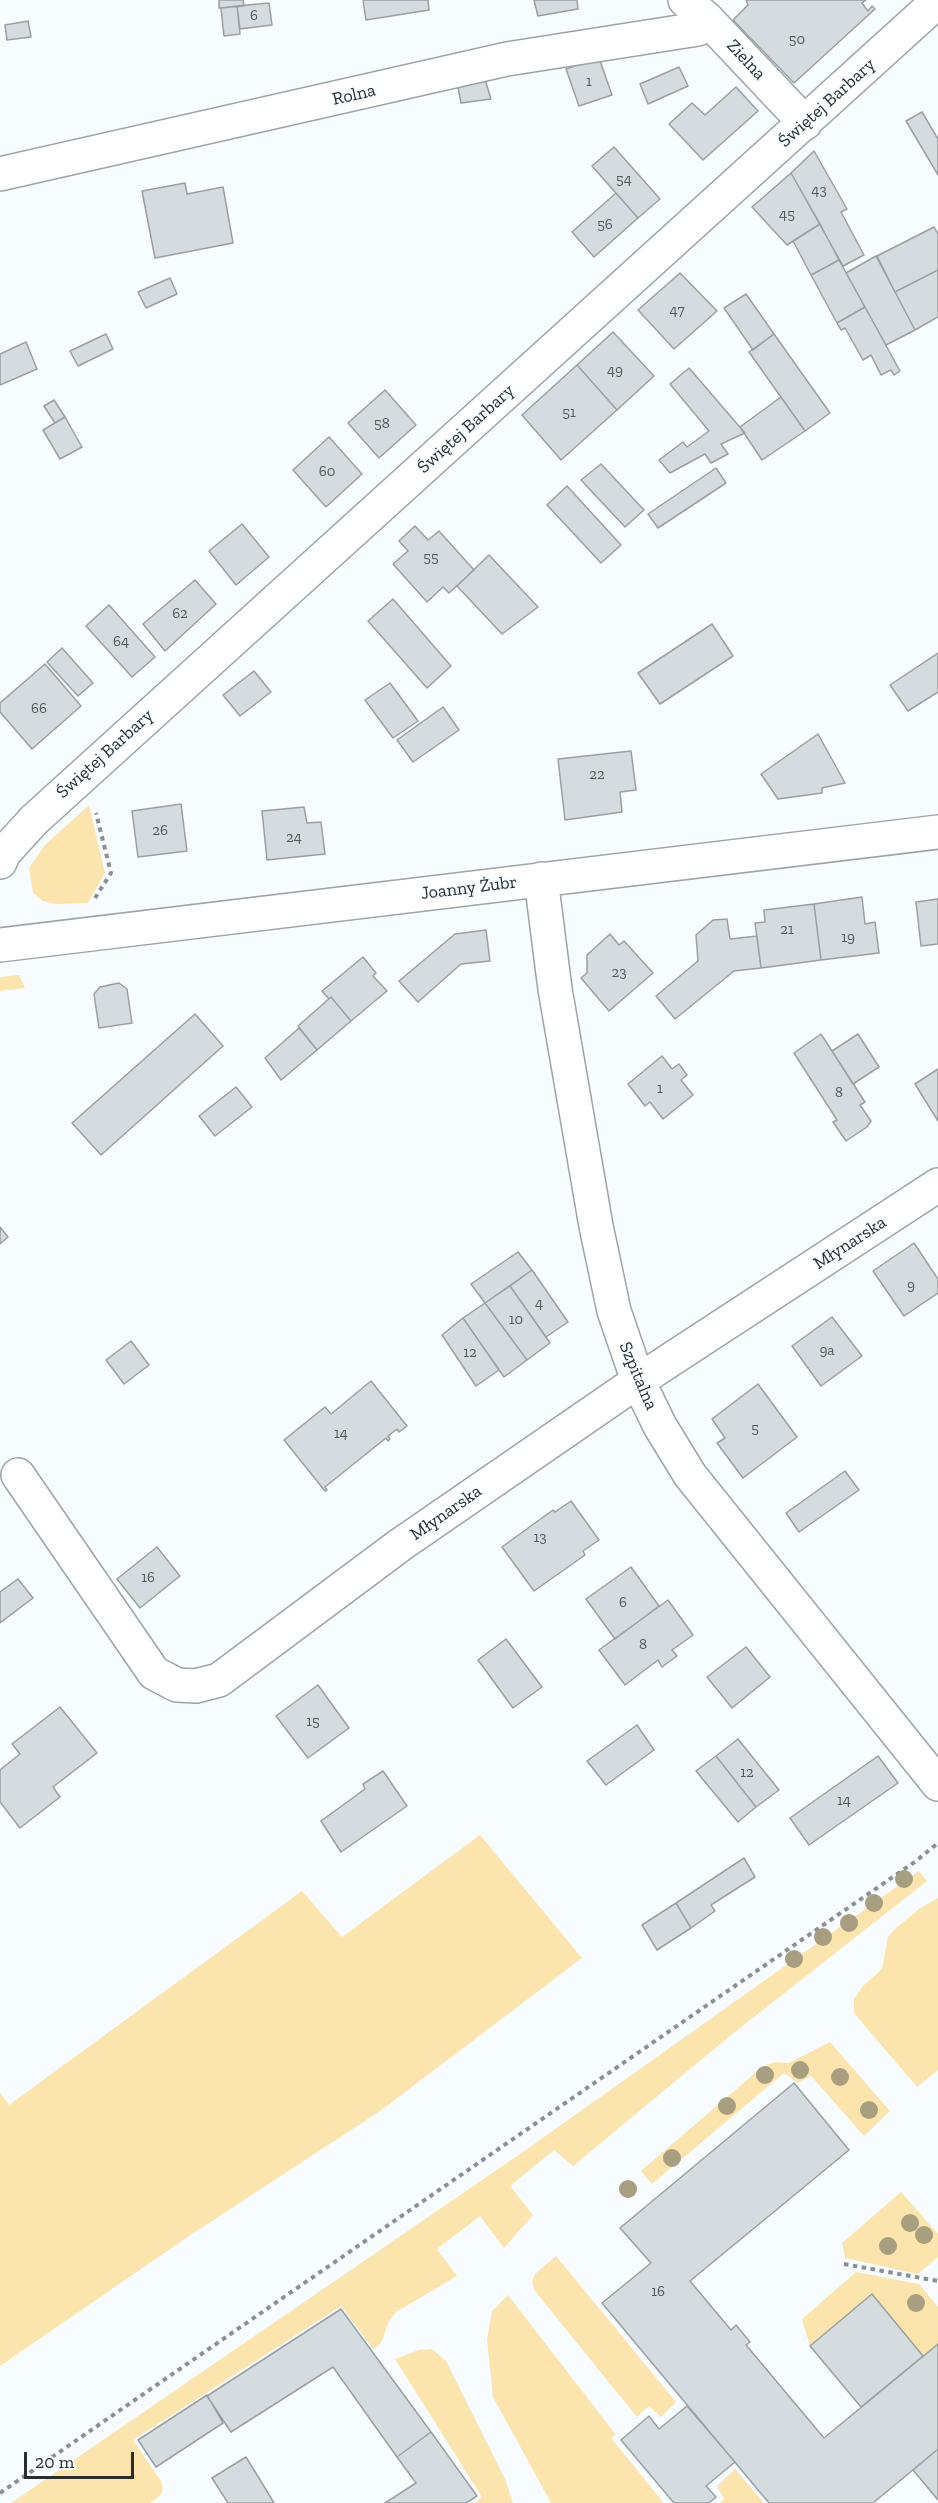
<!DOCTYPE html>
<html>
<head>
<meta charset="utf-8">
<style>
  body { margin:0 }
  #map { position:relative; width:938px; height:2503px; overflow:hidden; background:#f6fcff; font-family:"Zilla Slab",serif }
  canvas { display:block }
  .scale { position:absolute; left:24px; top:2452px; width:110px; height:27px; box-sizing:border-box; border:3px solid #292d2e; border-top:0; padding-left:8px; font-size:18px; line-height:21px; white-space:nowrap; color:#292d2e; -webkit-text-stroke:4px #f6fcff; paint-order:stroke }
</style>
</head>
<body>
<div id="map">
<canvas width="938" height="2503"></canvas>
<div class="scale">20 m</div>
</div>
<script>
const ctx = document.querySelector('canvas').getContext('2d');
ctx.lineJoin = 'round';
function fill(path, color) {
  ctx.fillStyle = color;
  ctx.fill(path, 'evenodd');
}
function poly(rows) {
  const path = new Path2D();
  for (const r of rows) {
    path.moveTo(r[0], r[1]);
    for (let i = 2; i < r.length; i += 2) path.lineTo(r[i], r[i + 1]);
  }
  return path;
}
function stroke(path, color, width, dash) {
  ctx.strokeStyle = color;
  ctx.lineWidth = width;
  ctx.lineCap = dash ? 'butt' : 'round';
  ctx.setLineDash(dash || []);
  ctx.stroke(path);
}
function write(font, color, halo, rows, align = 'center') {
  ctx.font = font + ' "Zilla Slab",serif';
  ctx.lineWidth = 4.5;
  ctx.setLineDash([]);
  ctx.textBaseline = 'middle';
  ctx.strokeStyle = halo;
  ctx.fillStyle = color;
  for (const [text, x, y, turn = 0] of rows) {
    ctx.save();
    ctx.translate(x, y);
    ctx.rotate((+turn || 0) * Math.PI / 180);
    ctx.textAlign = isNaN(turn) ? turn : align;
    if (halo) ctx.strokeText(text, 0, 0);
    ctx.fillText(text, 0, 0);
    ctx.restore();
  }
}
fill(poly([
  [89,805,105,873,88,903,56,904,43,901,33,893,29,868,45,845],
  [19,975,25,988,0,991,0,977],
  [480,1835,582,1958,380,2111,189,2236,0,2366,0,2093,9,2105,302,1891,342,1937],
  [919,1871,927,1881,731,2035,573,2166,554,2150,510,2186,533,2215,504,2248,480,2216,437,2249,457,2276,396,2312,389,2321,381,2343,373,2349,341,2306,133,2440,161,2481,163,2488,161,2495,150,2503,11,2503,520,2154],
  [938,1898,938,2070,917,2087,854,2013,854,1999,863,1986,882,1969,888,1937,896,1928,919,1909],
  [830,2042,890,2111,864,2136,811,2076,798,2083,784,2073,652,2184,641,2171,761,2068,775,2062,789,2063],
  [901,2192,938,2234,938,2257,918,2274,845,2258,842,2243],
  [556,2256,676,2402,661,2417,649,2406,637,2417,535,2291,532,2282,535,2274],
  [856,2272,919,2284,938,2307,938,2344,923,2356,872,2295,810,2346,802,2319],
  [508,2295,616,2435,611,2438,664,2503,551,2503,493,2397,487,2339,492,2311],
  [432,2349,446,2361,505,2479,513,2503,474,2503,482,2497,395,2359,419,2350],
  [735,2469,764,2503,720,2503,724,2499,717,2486]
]), '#fbe5ac');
const building = poly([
  [219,0,243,0,244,6,219,8,219,0],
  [363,0,428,0,429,10,366,20,363,0],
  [534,0,577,0,578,9,538,16,534,0],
  [866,0,862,3,868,11,872,6,875,9,794,83,733,20,748,5,746,0,866,0],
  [269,3,272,25,240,29,237,6,269,3],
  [237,6,240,34,224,36,221,8,237,6],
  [28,21,31,37,7,40,5,25,28,21],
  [599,58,612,95,579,106,566,69,599,58],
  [679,67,688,86,648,104,640,84,679,67],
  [484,76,491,99,461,103,457,82,484,76],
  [736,87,758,111,703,160,669,124,692,103,705,115,736,87],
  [922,112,938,139,938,175,906,121,922,112],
  [614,147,660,199,638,218,592,166,614,147],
  [814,151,847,209,841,212,864,255,843,266,791,173,814,151],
  [791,173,820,224,787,245,752,207,791,173],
  [185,183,187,194,223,187,233,243,155,258,142,191,185,183],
  [616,193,638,218,594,257,572,232,616,193],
  [820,224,839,260,811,275,793,241,820,224],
  [934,227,938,234,938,270,895,292,877,256,934,227],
  [876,256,915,330,886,345,846,273,876,256],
  [839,260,865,307,837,323,811,275,839,260],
  [938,270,938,317,915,330,895,292,938,270],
  [680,273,717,311,674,349,638,310,680,273],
  [170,278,177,294,146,308,138,292,170,278],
  [746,294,774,334,753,350,724,308,746,294],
  [865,307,900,371,894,375,891,370,881,375,871,355,863,360,845,328,841,330,837,323,865,307],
  [613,332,654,376,617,410,577,365,613,332],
  [106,334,113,349,78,366,70,351,106,334],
  [774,334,830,413,805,431,749,352,774,334],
  [26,342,37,369,0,385,0,354,26,342],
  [577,365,617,410,561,460,522,415,577,365],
  [689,368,745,433,721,444,728,454,711,463,705,454,670,473,659,460,683,442,687,447,709,431,670,384,689,368],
  [385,390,416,425,379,458,348,423,385,390],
  [781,397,805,431,762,460,740,427,781,397],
  [54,400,65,417,55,423,44,406,54,400],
  [65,417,82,447,60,459,43,430,65,417],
  [329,437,362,474,326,507,293,470,329,437],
  [601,464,644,510,625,527,581,480,601,464],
  [716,468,726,483,658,528,648,514,716,468],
  [567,486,621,545,601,563,547,505,567,486],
  [242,524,269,557,236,585,209,551,242,524],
  [415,526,428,540,439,531,474,570,449,593,443,587,427,602,393,564,408,551,399,541,415,526],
  [489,555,538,607,502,634,457,586,489,555],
  [195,580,216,604,165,651,143,624,195,580],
  [393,599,451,666,427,688,368,621,393,599],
  [109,605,155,657,132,677,86,626,109,605],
  [712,624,733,656,660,704,638,673,712,624],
  [62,648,93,683,78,696,47,662,62,648],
  [938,653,938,692,908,711,890,685,938,653],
  [45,664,81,706,32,749,0,712,0,703,45,664],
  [254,671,271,692,240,716,223,695,254,671],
  [390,683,418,721,393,738,365,700,390,683],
  [443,707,459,730,413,762,397,740,443,707],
  [818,734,845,783,822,788,822,793,778,799,761,774,818,734],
  [631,751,636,790,620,792,622,812,565,820,558,759,631,751],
  [181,804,187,851,138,857,132,811,181,804],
  [304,807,307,823,321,822,325,854,267,860,262,811,304,807],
  [862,897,865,924,875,922,879,953,821,960,814,904,862,897],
  [938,899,938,944,921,946,916,902,938,899],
  [814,904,821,960,761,968,755,923,765,922,764,910,814,904],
  [727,919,730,939,757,936,761,968,734,971,675,1019,656,996,698,961,696,935,713,920,727,919],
  [486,930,490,961,461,964,418,1002,399,981,455,934,486,930],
  [610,934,619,945,624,941,653,973,609,1011,581,978,587,973,587,955,610,934],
  [363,957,376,973,373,976,387,991,351,1021,331,997,329,999,322,991,363,957],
  [119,983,127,989,132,1023,99,1028,94,994,100,987,119,983],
  [331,997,351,1021,317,1050,298,1026,331,997],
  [195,1014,223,1046,101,1155,72,1123,195,1014],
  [299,1028,317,1050,281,1080,265,1058,299,1028],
  [821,1034,865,1102,860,1105,871,1121,867,1127,846,1141,833,1122,837,1120,794,1053,821,1034],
  [858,1034,879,1067,853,1084,832,1051,858,1034],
  [662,1056,672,1069,679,1064,687,1075,681,1080,693,1095,663,1119,650,1102,645,1106,628,1084,662,1056],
  [938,1069,938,1121,915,1084,938,1069],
  [236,1087,252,1107,215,1136,199,1116,236,1087],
  [0,1227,8,1237,0,1244,0,1227],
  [914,1243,938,1279,938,1293,904,1316,873,1271,914,1243],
  [518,1252,532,1270,485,1303,471,1284,518,1252],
  [532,1270,568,1322,546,1337,510,1286,532,1270],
  [510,1286,550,1343,527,1360,485,1303,510,1286],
  [485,1303,527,1360,504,1377,463,1318,485,1303],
  [832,1317,862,1356,821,1386,792,1346,832,1317],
  [463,1318,499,1370,476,1386,442,1335,463,1318],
  [131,1341,149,1365,124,1384,106,1360,131,1341],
  [371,1381,407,1426,399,1432,397,1429,388,1436,390,1439,388,1441,386,1438,325,1487,327,1490,325,1491,284,1440,325,1407,331,1414,371,1381],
  [758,1384,797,1437,743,1478,717,1443,725,1438,712,1419,758,1384],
  [845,1471,859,1490,799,1532,786,1513,845,1471],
  [571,1501,599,1540,583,1551,585,1555,534,1591,502,1547,553,1510,555,1512,571,1501],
  [157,1547,180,1576,140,1608,117,1579,157,1547],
  [631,1567,659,1606,615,1639,586,1599,631,1567],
  [18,1579,33,1598,0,1623,0,1592,18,1579],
  [668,1600,693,1635,672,1650,677,1656,662,1667,658,1660,625,1685,599,1650,668,1600],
  [506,1639,542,1687,513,1708,478,1660,506,1639],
  [746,1647,770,1677,732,1708,707,1677,746,1647],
  [318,1685,349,1728,308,1758,276,1716,318,1685],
  [60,1707,97,1753,53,1787,60,1797,20,1828,0,1802,0,1770,20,1754,12,1744,60,1707],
  [637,1725,654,1750,606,1785,587,1761,637,1725],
  [738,1739,779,1790,756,1807,716,1756,738,1739],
  [716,1756,756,1807,738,1822,696,1771,716,1756],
  [878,1756,898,1783,809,1845,790,1818,878,1756],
  [383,1771,407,1806,341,1852,321,1821,365,1789,363,1784,383,1771],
  [744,1858,755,1877,711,1905,715,1911,691,1928,676,1903,744,1858],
  [676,1903,691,1928,657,1950,642,1925,676,1903],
  [794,2083,849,2150,690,2281,731,2330,736,2325,750,2342,746,2345,824,2438,938,2344,938,2449,873,2503,769,2503,602,2303,651,2263,620,2228,794,2083],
  [872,2294,923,2356,861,2407,810,2346,872,2294],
  [341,2309,431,2432,397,2457,333,2367,231,2432,207,2396,341,2309],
  [207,2395,223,2423,156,2467,138,2440,207,2395],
  [687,2406,735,2462,706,2486,716,2497,709,2503,674,2503,621,2440,649,2416,659,2429,687,2406],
  [431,2432,477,2496,466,2503,385,2503,416,2483,397,2457,431,2432],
  [938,2449,938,2500,913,2470,938,2449],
  [246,2457,262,2483,274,2503,228,2503,212,2478,246,2457]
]);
fill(building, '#d4dcdf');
stroke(building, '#99a0a3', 1.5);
const minor = poly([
  [685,0,708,20,805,123],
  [0,174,507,59,698,29,708,20],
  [0,862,4,853,34,820,938,1],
  [541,879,555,989,596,1226,614,1311,638,1381,660,1426,690,1475,938,1784],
  [0,945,938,832],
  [18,1475,154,1673,177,1685,196,1686,219,1680,400,1545,638,1381,938,1185]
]);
stroke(minor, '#9ca4a6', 36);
stroke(poly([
  [95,898,111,873,96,813],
  [844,2264,938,2281],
  [0,2493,916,1861,938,1843]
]), '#8b9092', 4, [4.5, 4.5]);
stroke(minor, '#fff', 33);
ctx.fillStyle = '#a89f80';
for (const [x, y] of [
  [904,1879],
  [874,1903],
  [849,1923],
  [823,1937],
  [794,1959],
  [800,2070],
  [765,2075],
  [840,2077],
  [727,2106],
  [869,2110],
  [672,2158],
  [628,2189],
  [910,2223],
  [924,2235],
  [888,2246],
  [916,2303]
]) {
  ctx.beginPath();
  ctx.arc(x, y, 9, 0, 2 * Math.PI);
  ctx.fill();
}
write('15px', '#54595a', null, [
  ["6",254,16],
  ["50",797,40],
  ["1",589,82],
  ["54",624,180],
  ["43",819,191],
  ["45",787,215],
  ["56",605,225],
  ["47",677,311],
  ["49",615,371],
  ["51",569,413],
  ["58",382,424],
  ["60",327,472],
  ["55",431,558],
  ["62",180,614],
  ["64",121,642],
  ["66",39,709],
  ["22",597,775],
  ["26",160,831],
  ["24",294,838],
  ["21",787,930],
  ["19",848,938],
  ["23",619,973],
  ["1",660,1089],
  ["8",839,1093],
  ["9",911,1286],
  ["4",539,1304],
  ["10",516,1320],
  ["9a",827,1351],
  ["12",470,1353],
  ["5",755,1429],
  ["14",341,1434],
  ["13",540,1538],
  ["16",148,1578],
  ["6",623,1603],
  ["8",643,1645],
  ["15",313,1722],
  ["12",747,1773],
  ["14",844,1801],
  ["16",658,2292]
]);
write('18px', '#292d2e', '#f6fcff', [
  ["Zielna",746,60,47],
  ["Rolna",354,95,-13],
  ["Świętej Barbary",827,103,-42],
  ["Świętej Barbary",466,429,-42],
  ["Świętej Barbary",105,754,-42],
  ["Joanny Żubr",469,888,-7],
  ["Młynarska",850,1243,-33],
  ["Szpitalna",638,1376,67],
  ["Młynarska",446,1513,-35]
]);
</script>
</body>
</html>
